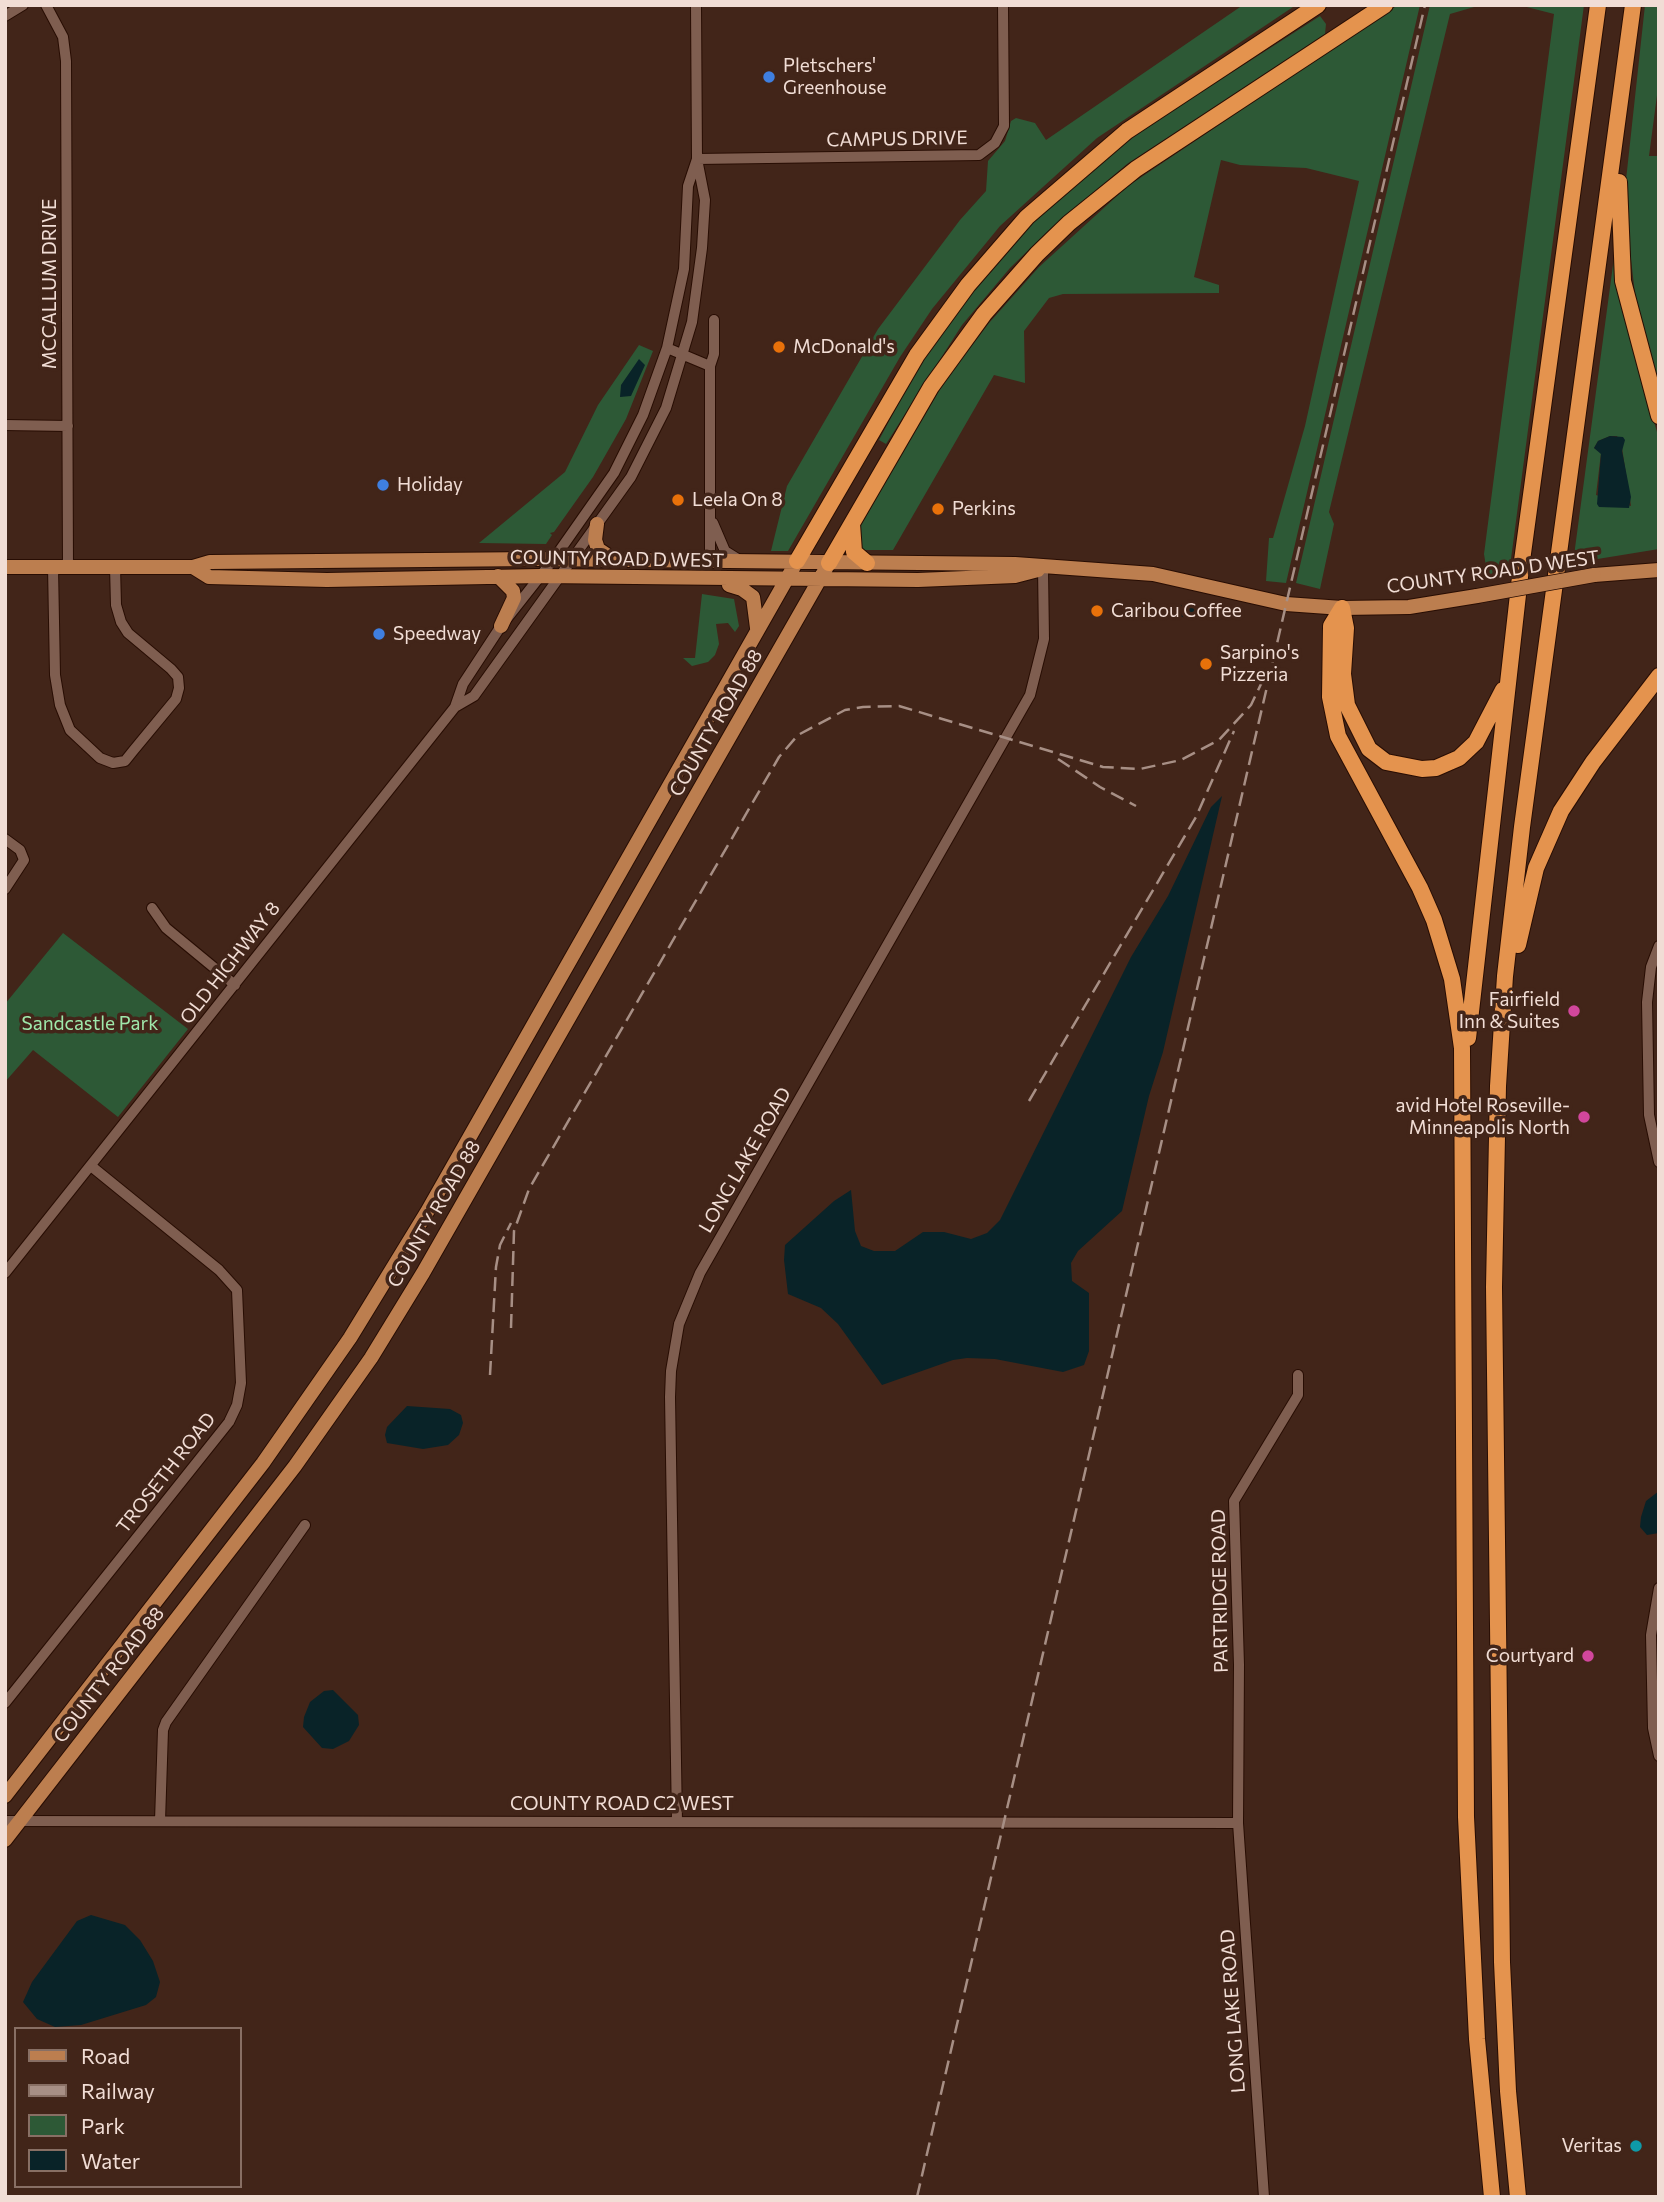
<!DOCTYPE html>
<html>
<head>
<meta charset="utf-8">
<style>
  body { margin:0 }
  #map { position:relative; width:1664px; height:2202px; overflow:hidden; background:#422519; font-family:Commissioner,sans-serif }
  canvas { display:block }
  .frame { position:absolute; inset:0; border:7px solid #f1ddd5; pointer-events:none }
  .legend { position:absolute; left:14px; top:2027px; width:228px; height:161px; box-sizing:border-box; background:#422519; border:2px solid #886f64; margin:0; padding:9px 12px; list-style:none; font-size:21px; color:#f1ddd5 }
  .legend li { display:flex; align-items:center; gap:14px; height:35px }
  .legend b { width:35px; border:2px solid #886f64 }
</style>
</head>
<body>
<div id="map">
<canvas width="1664" height="2202"></canvas>
<div class="frame"></div>
<ul class="legend">
<li><b style="height:9px;background:#bc7e4f"></b>Road</li>
<li><b style="height:9px;background:#a78f85"></b>Railway</li>
<li><b style="height:19px;background:#2d5936"></b>Park</li>
<li><b style="height:19px;background:#092328"></b>Water</li>
</ul>
</div>
<script>
const ctx = document.querySelector('canvas').getContext('2d');
ctx.lineJoin = 'round';
function fill(path, color) {
  ctx.fillStyle = color;
  ctx.fill(path, 'evenodd');
}
function poly(rows) {
  const path = new Path2D();
  for (const r of rows) {
    path.moveTo(r[0], r[1]);
    for (let i = 2; i < r.length; i += 2) path.lineTo(r[i], r[i + 1]);
  }
  return path;
}
function stroke(path, color, width, dash) {
  ctx.strokeStyle = color;
  ctx.lineWidth = width;
  ctx.lineCap = dash ? 'butt' : 'round';
  ctx.setLineDash(dash || []);
  ctx.stroke(path);
}
function write(font, color, halo, rows, align = 'center') {
  ctx.font = font + ' Commissioner,sans-serif';
  ctx.lineWidth = 7;
  ctx.setLineDash([]);
  ctx.textBaseline = 'middle';
  ctx.strokeStyle = halo;
  ctx.fillStyle = color;
  for (const [text, x, y, turn = 0] of rows) {
    ctx.save();
    ctx.translate(x, y);
    ctx.rotate((+turn || 0) * Math.PI / 180);
    ctx.textAlign = isNaN(turn) ? turn : align;
    if (halo) ctx.strokeText(text, 0, 0);
    ctx.fillText(text, 0, 0);
    ctx.restore();
  }
}
fill(poly([
  [1243,5,1296,5,1097,138,1000,226,932,309,900,357,788,551,771,551,787,486,878,329,960,220,986,191,988,161,1005,141,1011,121,1016,118,1035,123,1046,140],
  [1398,5,1420,5,1286,583,1266,581,1269,538,1273,538,1305,426,1359,181,1306,168,1240,165,1221,160,1194,277,1219,285,1219,293,1063,294,1049,298,1024,331,1025,383,994,375,893,550,859,550,859,528,943,384,989,323,1039,267,1128,186],
  [1430,5,1481,5,1450,14,1329,512,1334,524,1320,589,1296,583],
  [1519,5,1584,5,1509,574,1488,579,1484,554,1554,14],
  [1645,5,1659,5,1659,80,1649,156,1659,156,1659,391,1637,312,1626,215,1626,180],
  [1320,16,1326,24,1325,34,1127,164,1049,230,1010,268,962,325,886,444,879,440,921,361,967,296,1031,223,1125,141],
  [1615,250,1639,369,1659,439,1659,549,1573,563],
  [1610,436,1617,436,1622,448,1631,506,1596,495,1601,453,1594,448,1598,441],
  [639,345,653,351,626,419,593,477,554,532,550,533,552,535,546,544,479,543,565,472,598,405],
  [702,594,734,599,739,626,735,632,728,623,716,624,719,644,715,655,708,662,692,666,683,658,695,658],
  [63,933,188,1029,118,1117,33,1050,5,1082,5,1004]
]), '#2d5936');
fill(poly([
  [639,359,645,365,631,396,620,397,621,385],
  [1610,436,1623,437,1625,440,1622,451,1631,497,1629,508,1599,507,1597,504,1601,454,1594,448,1598,441],
  [1177,604,1206,611,1204,619,1171,616],
  [1222,796,1163,1052,1149,1096,1122,1211,1078,1251,1071,1263,1072,1281,1089,1293,1089,1351,1084,1365,1063,1372,995,1359,967,1358,953,1360,882,1385,838,1324,821,1308,788,1294,784,1260,785,1245,834,1201,851,1190,855,1231,861,1246,874,1251,895,1251,923,1232,944,1232,971,1239,987,1233,1000,1220,1131,957,1168,896,1211,807],
  [407,1406,450,1409,461,1415,463,1423,459,1435,448,1445,423,1449,387,1443,385,1435,387,1427],
  [1659,1491,1659,1533,1647,1535,1640,1527,1641,1517,1646,1501],
  [333,1690,358,1715,359,1725,349,1741,333,1749,322,1748,303,1727,304,1717,310,1702,324,1691],
  [91,1915,125,1925,140,1940,153,1961,160,1982,156,1997,146,2005,81,2025,55,2027,37,2019,23,2002,32,1982,77,1921]
]), '#092328');
const minor = poly([
  [46,5,63,37,66,61,68,567],
  [5,16,23,5],
  [697,159,979,155,995,143,1004,126,1003,5],
  [667,348,710,366,710,560],
  [710,366,714,354,714,320],
  [5,425,68,426],
  [713,523,725,551,741,561],
  [53,567,55,675,60,705,70,730,100,758,113,763,125,761,133,751,176,699,179,688,178,677,171,669,128,633,121,622,116,605,115,567],
  [455,707,474,696,631,477,666,408,692,322,702,248,705,200,697,159,696,5],
  [5,839,20,850,24,860,5,889],
  [152,908,166,928,235,985],
  [1659,946,1651,967,1647,1002,1649,1115,1659,1162],
  [5,1273,455,707,463,684,501,626,553,560,614,473,643,415,667,348,684,269,688,186,697,159],
  [1659,1588,1651,1635,1653,1728,1659,1756],
  [5,1703,229,1422,237,1405,241,1383,237,1290,219,1270,91,1166],
  [5,1821,1238,1823],
  [160,1821,163,1730,166,1722,305,1525],
  [677,1822,670,1397,671,1371,679,1324,700,1273,1030,695,1044,639,1043,568],
  [1264,2197,1238,1823,1239,1665,1234,1501,1298,1395,1298,1375]
]);
const major = poly([
  [597,524,595,540,598,549,613,559],
  [5,567,193,567,210,562,537,559,1015,564,1153,574,1286,604,1342,608,1409,607,1477,596],
  [193,567,209,577,327,580,541,576,918,580,1015,576,1038,570],
  [1594,575,1659,570],
  [498,576,513,591,514,598,501,626],
  [729,585,742,589,753,597,757,628],
  [5,1796,263,1463,350,1338,427,1212,797,561],
  [5,1840,295,1466,371,1358,423,1273,829,563]
]);
const highway = poly([
  [1619,182,1623,281,1659,416],
  [852,524,854,552,867,563],
  [797,561,917,355,968,285,1027,217,1127,131,1318,5],
  [829,563,931,387,984,314,1037,254,1069,223,1136,169,1385,5],
  [1342,608,1331,626,1330,697,1338,736,1420,888,1434,920,1452,979,1462,1048,1466,1817,1477,2039,1492,2197],
  [1342,608,1346,628,1343,674,1347,705,1369,749,1386,762,1422,769,1436,768,1459,758,1476,742,1503,690],
  [1518,945,1536,868,1561,811,1593,762,1659,676],
  [1468,1038,1521,568,1598,5],
  [1518,2197,1508,2091,1502,1962,1494,1287,1498,1086,1505,976,1522,827,1633,5]
]);
stroke(minor, '#280d03', 12);
stroke(major, '#280d03', 16);
stroke(highway, '#280d03', 18);
stroke(minor, '#7f5e50', 10);
stroke(major, '#bc7e4f', 14);
stroke(highway, '#e4934e', 16);
stroke(poly([
  [1058,759,1100,787,1136,806],
  [1029,1101,1196,817,1234,731],
  [511,1328,514,1231,529,1189,779,757,798,735,845,710,863,707,899,706,1103,767,1140,769,1181,760,1219,740,1251,705,1262,682],
  [490,1375,496,1267,500,1245,511,1223],
  [917,2197,1425,5]
]), '#a78f85', 2.5, [14, 7]);
const majorBridge = poly([
  [1477,596,1594,575]
]);
stroke(majorBridge, '#280d03', 16, []);
stroke(majorBridge, '#bc7e4f', 14);
for (const [x, y, r, color] of [
  [769,77,7,"#3f7fe0"],
  [779,347,7,"#e8710a"],
  [383,485,7,"#3f7fe0"],
  [678,500,7,"#e8710a"],
  [938,509,7,"#e8710a"],
  [1097,611,7,"#e8710a"],
  [379,634,7,"#3f7fe0"],
  [1206,664,7,"#e8710a"],
  [1574,1011,7,"#d1479c"],
  [1584,1117,7,"#d1479c"],
  [1588,1656,7,"#d1479c"],
  [1636,2146,7,"#0f9aa8"]
]) {
  const dot = new Path2D();
  dot.arc(x, y, r, 0, 2 * Math.PI);
  ctx.fillStyle = color;
  ctx.fill(dot);
  stroke(dot, '#422519', 2.5);
}
write('19px', '#f1ddd5', '#422519', [
  ["Pletschers'",783,66],
  ["Greenhouse",783,88],
  ["McDonald's",793,347],
  ["Holiday",397,485],
  ["Leela On 8",692,500],
  ["Perkins",952,509],
  ["Caribou Coffee",1111,611],
  ["Speedway",393,634],
  ["Sarpino's",1220,653],
  ["Pizzeria",1220,675],
  ["Fairfield",1560,1000,"right"],
  ["Inn & Suites",1560,1022,"right"],
  ["avid Hotel Roseville-",1570,1106,"right"],
  ["Minneapolis North",1570,1128,"right"],
  ["Courtyard",1574,1656,"right"],
  ["Veritas",1622,2146,"right"]
], 'left');
write('19px', '#f1ddd5', '#422519', [
  ["CAMPUS DRIVE",897,139,-1],
  ["MCCALLUM DRIVE",50,284,-90],
  ["COUNTY ROAD D WEST",617,559,1],
  ["COUNTY ROAD D WEST",1493,572,-8],
  ["COUNTY ROAD 88",716,723,-60],
  ["OLD HIGHWAY 8",230,963,-52],
  ["LONG LAKE ROAD",745,1160,-60],
  ["COUNTY ROAD 88",434,1214,-60],
  ["TROSETH ROAD",166,1473,-52],
  ["PARTRIDGE ROAD",1220,1591,-91],
  ["COUNTY ROAD 88",109,1675,-52],
  ["COUNTY ROAD C2 WEST",622,1804],
  ["LONG LAKE ROAD",1233,2011,-94]
]);
write('19px', '#9fe8ab', '#422519', [
  ["Sandcastle Park",90,1024]
]);
</script>
</body>
</html>
